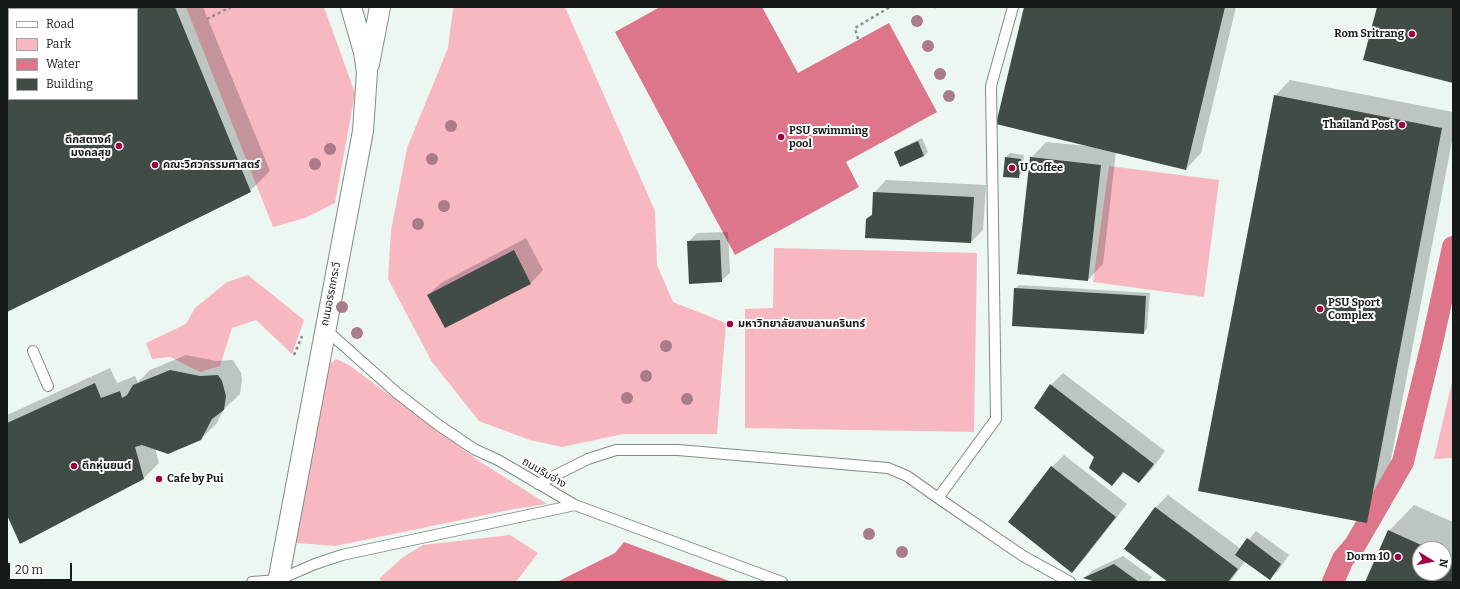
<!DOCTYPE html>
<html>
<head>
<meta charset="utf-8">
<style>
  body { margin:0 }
  #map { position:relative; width:1460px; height:589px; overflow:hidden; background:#ebf7f0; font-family:Bitter,serif }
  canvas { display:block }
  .frame { position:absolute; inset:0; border:8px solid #151917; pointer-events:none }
  .legend { position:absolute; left:8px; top:8px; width:130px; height:92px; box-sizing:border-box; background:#fff; border:1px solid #a1a3a2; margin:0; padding:5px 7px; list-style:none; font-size:12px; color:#151917 }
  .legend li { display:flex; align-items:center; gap:8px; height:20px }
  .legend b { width:20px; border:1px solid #a1a3a2 }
  .north { position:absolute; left:1412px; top:541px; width:40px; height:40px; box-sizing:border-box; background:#fff; border:1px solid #a1a3a2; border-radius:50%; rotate:100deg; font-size:11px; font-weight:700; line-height:16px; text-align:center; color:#151917 }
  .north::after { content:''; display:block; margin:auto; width:14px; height:18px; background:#a00241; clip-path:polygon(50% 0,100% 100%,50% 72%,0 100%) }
  .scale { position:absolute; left:8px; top:563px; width:64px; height:18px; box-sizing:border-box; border:2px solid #151917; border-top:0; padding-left:5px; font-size:12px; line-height:14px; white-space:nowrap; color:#151917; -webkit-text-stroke:3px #fff; paint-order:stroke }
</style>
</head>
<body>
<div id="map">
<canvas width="1460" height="589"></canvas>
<div class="frame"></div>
<ul class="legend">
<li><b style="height:5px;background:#fff"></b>Road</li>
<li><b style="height:11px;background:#f7b8c2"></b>Park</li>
<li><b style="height:11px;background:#dd768a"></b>Water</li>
<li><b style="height:11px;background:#424c46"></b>Building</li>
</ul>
<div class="north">N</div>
<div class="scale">20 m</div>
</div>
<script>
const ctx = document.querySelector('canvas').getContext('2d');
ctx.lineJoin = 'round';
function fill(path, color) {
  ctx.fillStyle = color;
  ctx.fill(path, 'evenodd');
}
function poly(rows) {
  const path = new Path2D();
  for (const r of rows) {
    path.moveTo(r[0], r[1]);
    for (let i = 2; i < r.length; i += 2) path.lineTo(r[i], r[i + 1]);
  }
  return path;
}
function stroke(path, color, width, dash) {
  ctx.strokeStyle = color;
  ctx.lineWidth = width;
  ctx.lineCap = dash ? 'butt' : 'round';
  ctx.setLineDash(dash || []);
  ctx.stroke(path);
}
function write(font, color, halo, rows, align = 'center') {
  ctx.font = font + ' Bitter,"Noto Sans Thai",serif';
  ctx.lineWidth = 4;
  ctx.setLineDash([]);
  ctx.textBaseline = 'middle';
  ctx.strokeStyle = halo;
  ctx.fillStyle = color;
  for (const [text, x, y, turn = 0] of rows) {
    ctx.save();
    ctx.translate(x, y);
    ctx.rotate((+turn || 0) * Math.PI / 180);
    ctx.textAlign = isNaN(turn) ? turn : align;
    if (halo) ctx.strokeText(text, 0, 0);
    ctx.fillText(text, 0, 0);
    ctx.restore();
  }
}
fill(poly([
  [186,7,324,7,355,93,335,203,305,218,273,227],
  [455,7,565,7,655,211,657,265,673,302,726,323,717,434,623,434,562,447,530,440,479,421,432,362,388,279,391,231,407,148,448,48,453,9],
  [1109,166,1219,180,1204,297,1093,282],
  [774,248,977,253,974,432,745,428,745,309,773,308],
  [248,275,304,320,292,354,256,320,232,328,220,366,200,372,170,357,152,359,146,343,186,324,195,308,227,282],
  [336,359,349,365,479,461,547,504,514,509,335,546,296,543,326,367],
  [1453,378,1453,458,1434,459],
  [510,535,538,553,516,582,380,582,380,578,403,557,423,545]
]), '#f7b8c2');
fill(poly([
  [660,7,762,7,798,73,889,23,937,112,846,162,859,187,735,255,615,32],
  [624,542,732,582,557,582,615,553]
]), '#dd768a');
fill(poly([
  [7,7,203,7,270,171,250,191,7,311],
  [9,9,137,9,137,99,9,99],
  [1025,7,1236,7,1201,153,1186,169,1116,152,1103,264,1088,280,1031,158,1046,142,1087,146,1087,145],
  [1290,80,1453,112,1453,136,1382,506,1366,522,1275,96],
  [922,138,928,152,924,156,895,153,899,149],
  [1010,153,1024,155,1022,173,1018,177,1006,157],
  [886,180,986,185,983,230,971,242,866,237,867,219,873,213,874,193],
  [728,232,730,273,721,281,688,242,697,233],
  [526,238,543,270,531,283,445,327,428,295,441,283],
  [1019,285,1150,293,1147,329,1143,333,1015,289],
  [186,355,216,361,233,360,241,373,242,380,240,394,223,410,217,423,201,439,155,448,159,463,144,478,7,513,7,415,110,368,117,383,135,376,138,382,150,370],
  [1063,373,1165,451,1151,470,1139,482,1125,472,1112,485,1051,385],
  [1064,455,1127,504,1084,559,1072,571,1052,467],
  [1168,495,1241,549,1256,531,1289,555,1278,571,1269,579,1245,561,1230,582,1170,582,1155,508],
  [1414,505,1453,522,1453,582,1367,582,1389,531],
  [1420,549,1444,549,1444,573,1420,573],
  [1123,556,1152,577,1148,582,1099,582,1085,578,1093,570]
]), '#0003');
stroke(poly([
  [1333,582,1343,559,1355,545,1403,462,1432,343,1453,247]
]), '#dd768a', 22);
fill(poly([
  [7,7,175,7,251,192,7,312],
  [9,9,137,9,137,99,9,99],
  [1024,7,1225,7,1186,170,996,124],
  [1377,7,1453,7,1453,83,1363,60],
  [1274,95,1442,128,1367,523,1198,491],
  [918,141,924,156,900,167,894,152],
  [1005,157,1021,159,1019,178,1003,177],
  [1030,157,1101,165,1088,281,1017,274],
  [873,192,974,197,971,243,865,238,866,219,872,215],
  [720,240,722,282,689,284,687,241],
  [514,250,531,284,445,328,427,295],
  [1014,288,1146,296,1144,334,1012,326],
  [170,370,200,376,218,375,222,381,226,396,224,410,212,419,201,440,168,454,142,445,135,447,144,479,20,544,7,515,7,423,95,383,101,398,120,391,122,398,127,395,133,385],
  [1050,384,1154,464,1139,483,1123,472,1112,486,1089,468,1094,457,1034,408],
  [1051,466,1116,517,1072,573,1008,522],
  [1155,507,1238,569,1228,582,1168,582,1124,549],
  [1388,530,1430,549,1420,549,1420,573,1444,573,1444,555,1453,559,1453,582,1365,582],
  [1247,538,1281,564,1270,580,1235,555],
  [1114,564,1139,582,1096,582,1083,578]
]), '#424c46');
const service = poly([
  [325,329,397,393,437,424,474,449,498,460,575,505,782,582],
  [33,351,48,386],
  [538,484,588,459,616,450,678,450,888,468,907,476,938,498,1023,556,1070,582],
  [938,498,996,419,991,86,1013,7],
  [252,582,278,580,315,564,342,555,575,505]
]);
const minor = poly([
  [369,64,380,7],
  [278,582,363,131,367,72,364,52,351,7]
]);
stroke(service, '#818c86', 12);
stroke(minor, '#818c86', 22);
stroke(poly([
  [935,7,936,7],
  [207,19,231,7],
  [858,39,855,28,890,7],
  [294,355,302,336]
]), '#88908b', 2.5, [3, 3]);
stroke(service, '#fff', 10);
stroke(minor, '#fff', 20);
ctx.fillStyle = '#aa7b88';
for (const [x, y] of [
  [917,21],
  [928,46],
  [940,74],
  [949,96],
  [451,126],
  [330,149],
  [432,159],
  [315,164],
  [444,206],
  [418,224],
  [342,307],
  [357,333],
  [666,346],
  [646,376],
  [627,398],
  [687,399],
  [869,534],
  [902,552]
]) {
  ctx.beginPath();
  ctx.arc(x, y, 6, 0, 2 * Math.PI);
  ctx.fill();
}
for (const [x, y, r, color] of [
  [1412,34,4,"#a00241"],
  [1402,125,4,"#a00241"],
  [781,137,4,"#a00241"],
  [119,146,4,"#a00241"],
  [155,165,4,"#a00241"],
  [1012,168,4,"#a00241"],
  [1320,309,4,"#a00241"],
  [730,324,4,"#a00241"],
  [74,466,4,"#a00241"],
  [159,479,4,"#a00241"],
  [1398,557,4,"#a00241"]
]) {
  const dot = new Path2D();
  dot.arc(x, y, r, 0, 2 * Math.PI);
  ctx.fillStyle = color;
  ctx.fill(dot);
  stroke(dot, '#fff', 1.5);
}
write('bold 11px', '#151917', '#fff', [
  ["Rom Sritrang",1404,34,"right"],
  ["Thailand Post",1394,125,"right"],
  ["PSU swimming",789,131],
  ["pool",789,144],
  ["ตึกสตางค์",111,140,"right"],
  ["มงคลสุข",111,153,"right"],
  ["คณะวิศวกรรมศาสตร์",163,165],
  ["U Coffee",1020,168],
  ["PSU Sport",1328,303],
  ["Complex",1328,316],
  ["มหาวิทยาลัยสงขลานครินทร์",738,324],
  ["ตึกหุ่นยนต์",82,466],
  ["Cafe by Pui",167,479],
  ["Dorm 10",1390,557,"right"]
], 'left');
write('11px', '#151917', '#fff', [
  ["ถนนอรรถกระวี",331,294,-79],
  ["ถนนริมอ่าง",544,473,30]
]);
</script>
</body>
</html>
